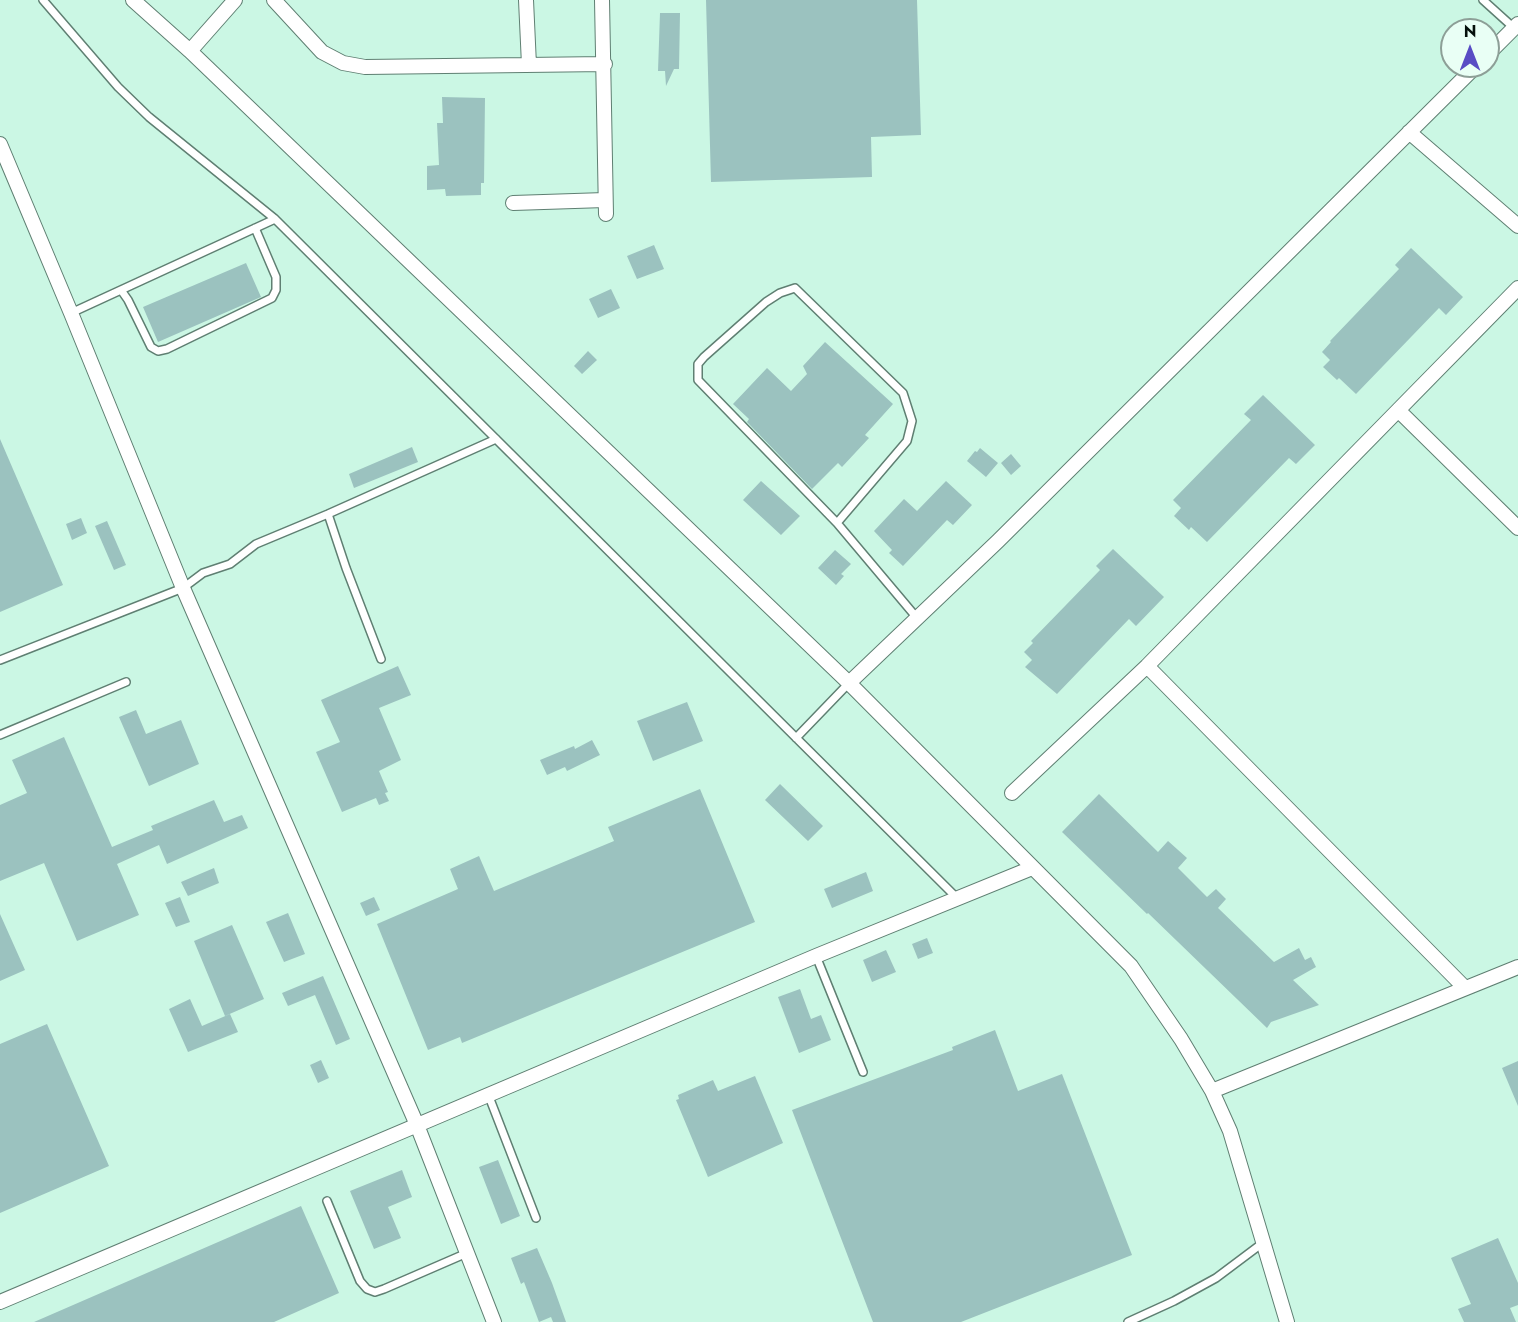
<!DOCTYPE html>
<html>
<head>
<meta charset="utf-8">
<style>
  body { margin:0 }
  #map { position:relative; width:1518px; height:1322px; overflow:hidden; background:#e9fff5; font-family:Jost,sans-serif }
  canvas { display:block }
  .north { position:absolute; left:1440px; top:18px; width:60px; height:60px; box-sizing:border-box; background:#e9fff5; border:2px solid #8d9f97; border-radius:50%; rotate:0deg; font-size:16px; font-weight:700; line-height:24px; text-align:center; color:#04100b }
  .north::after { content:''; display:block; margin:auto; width:21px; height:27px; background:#584cc4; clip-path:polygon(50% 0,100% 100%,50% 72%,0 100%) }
</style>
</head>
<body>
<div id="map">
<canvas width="1518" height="1322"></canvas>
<div class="north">N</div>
</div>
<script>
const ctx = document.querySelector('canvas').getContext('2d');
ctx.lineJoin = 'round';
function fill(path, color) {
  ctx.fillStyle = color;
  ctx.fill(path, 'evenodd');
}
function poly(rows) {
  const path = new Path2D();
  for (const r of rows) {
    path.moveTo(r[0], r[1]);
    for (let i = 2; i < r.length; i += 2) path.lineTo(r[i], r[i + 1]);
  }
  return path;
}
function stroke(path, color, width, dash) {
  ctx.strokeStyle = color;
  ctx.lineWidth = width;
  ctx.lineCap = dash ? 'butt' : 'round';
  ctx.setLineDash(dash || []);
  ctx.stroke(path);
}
fill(poly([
  [0,0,1518,0,1518,1322,0,1322],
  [1452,30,1488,30,1488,66,1452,66]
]), '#cbf7e4');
fill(poly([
  [706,0,917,0,921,135,871,137,872,177,711,182],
  [660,13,680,13,679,69,674,69,666,86,665,71,658,71],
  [442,97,485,98,484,183,481,183,481,195,446,196,445,189,427,190,427,166,439,165,437,123,443,123],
  [654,245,664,269,637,279,627,256],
  [1411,248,1463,297,1446,315,1439,308,1356,394,1339,378,1337,380,1323,367,1330,360,1322,352,1331,342,1330,341,1399,269,1395,265],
  [246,263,261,297,158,342,143,307],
  [611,289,620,308,598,318,589,299],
  [825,342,893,404,865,435,869,438,842,467,838,463,812,489,747,422,749,419,733,404,767,368,791,391,807,374,803,366],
  [588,351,597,360,582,374,574,366],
  [1263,395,1315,445,1296,464,1289,458,1207,542,1191,527,1189,530,1174,516,1181,508,1173,500,1251,420,1244,414],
  [0,439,63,585,0,612],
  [412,447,418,462,354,488,349,474],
  [980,448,998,463,986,477,967,461,975,451,977,452],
  [1011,454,1021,466,1011,475,1001,463],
  [761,481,800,516,781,535,743,500],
  [946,481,972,505,953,525,947,520,903,566,889,553,892,550,874,531,904,499,917,511],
  [81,518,87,533,72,540,66,524],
  [107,521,126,565,114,570,95,526],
  [1113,549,1164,597,1136,626,1129,619,1057,694,1025,667,1032,660,1024,652,1033,643,1031,641,1100,570,1096,566],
  [835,550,851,564,841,574,844,576,836,585,818,568],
  [398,666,411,695,379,708,401,760,379,771,388,792,385,793,389,801,379,805,376,798,342,812,316,752,340,742,321,700],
  [687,702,703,741,653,761,637,721],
  [136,710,146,734,181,720,199,764,149,786,119,717],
  [64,737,112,847,153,830,151,826,214,800,224,822,242,815,248,828,167,864,159,845,117,864,139,915,77,941,44,863,0,881,0,805,27,793,12,760],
  [592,740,600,755,567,771,565,767,547,775,540,760,574,746,575,749],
  [780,784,823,826,808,841,765,800],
  [700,789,755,922,462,1043,460,1037,428,1050,377,924,458,889,450,869,479,856,494,891,614,841,608,827],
  [1099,794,1158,852,1168,841,1187,858,1178,868,1207,897,1216,889,1226,899,1218,908,1274,962,1299,948,1305,960,1311,957,1316,967,1293,980,1319,1005,1271,1022,1267,1028,1148,913,1147,914,1062,832],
  [214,868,219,883,188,896,181,882],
  [866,872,873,891,832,908,824,889],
  [180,897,190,922,176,927,165,903],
  [374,897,380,910,366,916,360,903],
  [288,913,305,954,284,962,266,922],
  [0,914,25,970,0,981],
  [232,925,264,999,225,1016,194,941],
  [927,938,933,953,918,959,912,944],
  [886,950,896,972,872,982,863,960],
  [323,976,350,1039,336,1045,315,995,288,1006,282,993],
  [800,989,811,1019,821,1015,831,1040,799,1053,778,997],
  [190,999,202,1026,230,1014,238,1032,188,1052,169,1009],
  [47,1024,109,1166,0,1213,0,1044],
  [995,1030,1018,1091,1062,1074,1132,1255,961,1322,873,1322,792,1110,953,1050,952,1047],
  [321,1060,329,1078,318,1083,310,1065],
  [1518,1061,1518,1106,1502,1068],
  [755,1076,783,1143,708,1177,676,1100,679,1099,678,1095,713,1080,718,1091],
  [498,1160,520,1216,501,1224,479,1167],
  [402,1170,412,1197,388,1207,401,1238,374,1249,350,1191],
  [301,1206,339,1293,274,1322,34,1322],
  [1498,1238,1518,1283,1518,1305,1510,1308,1516,1322,1464,1322,1458,1309,1471,1304,1451,1258],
  [537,1248,552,1283,566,1322,553,1322,551,1317,539,1322,524,1282,521,1284,511,1258]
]), '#9bc2bf');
const lane = poly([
  [43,0,118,87,149,117,275,219,957,898],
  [1483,0,1514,28],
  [121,290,128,300,151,347,158,351,167,349,272,298,276,290,276,277,255,228],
  [71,313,275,219],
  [328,514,346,568,381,659],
  [837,523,907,441,912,421,903,393,795,288,780,293,766,302,704,357,698,364,698,380,837,523,917,618],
  [0,660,183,588,203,573,230,564,256,544,328,514,496,439],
  [0,735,126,682],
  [796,738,849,683],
  [816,956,863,1072],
  [488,1094,536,1218],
  [327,1201,360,1281,367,1289,375,1292,384,1289,467,1253],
  [1128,1322,1174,1301,1216,1278,1264,1242]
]);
const street = poly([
  [133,0,190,51,849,683,1131,966,1181,1039,1212,1091,1230,1131,1287,1322],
  [274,0,322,52,343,63,365,67,605,64],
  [526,0,529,65],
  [602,0,606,214],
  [190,51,235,0],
  [1488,54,1518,24],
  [1409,132,1518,226],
  [0,144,71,313,183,588,417,1125,494,1322],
  [513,203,605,200],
  [1399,411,1518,528],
  [1147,666,1465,988],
  [849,683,998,541,1476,66],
  [1012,793,1147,666,1518,288],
  [1212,1091,1518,967],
  [0,1302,816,956,1032,868]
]);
stroke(lane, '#5f7f72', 10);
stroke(street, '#5f7f72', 16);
stroke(lane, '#fff', 7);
stroke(street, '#fff', 14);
</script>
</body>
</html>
